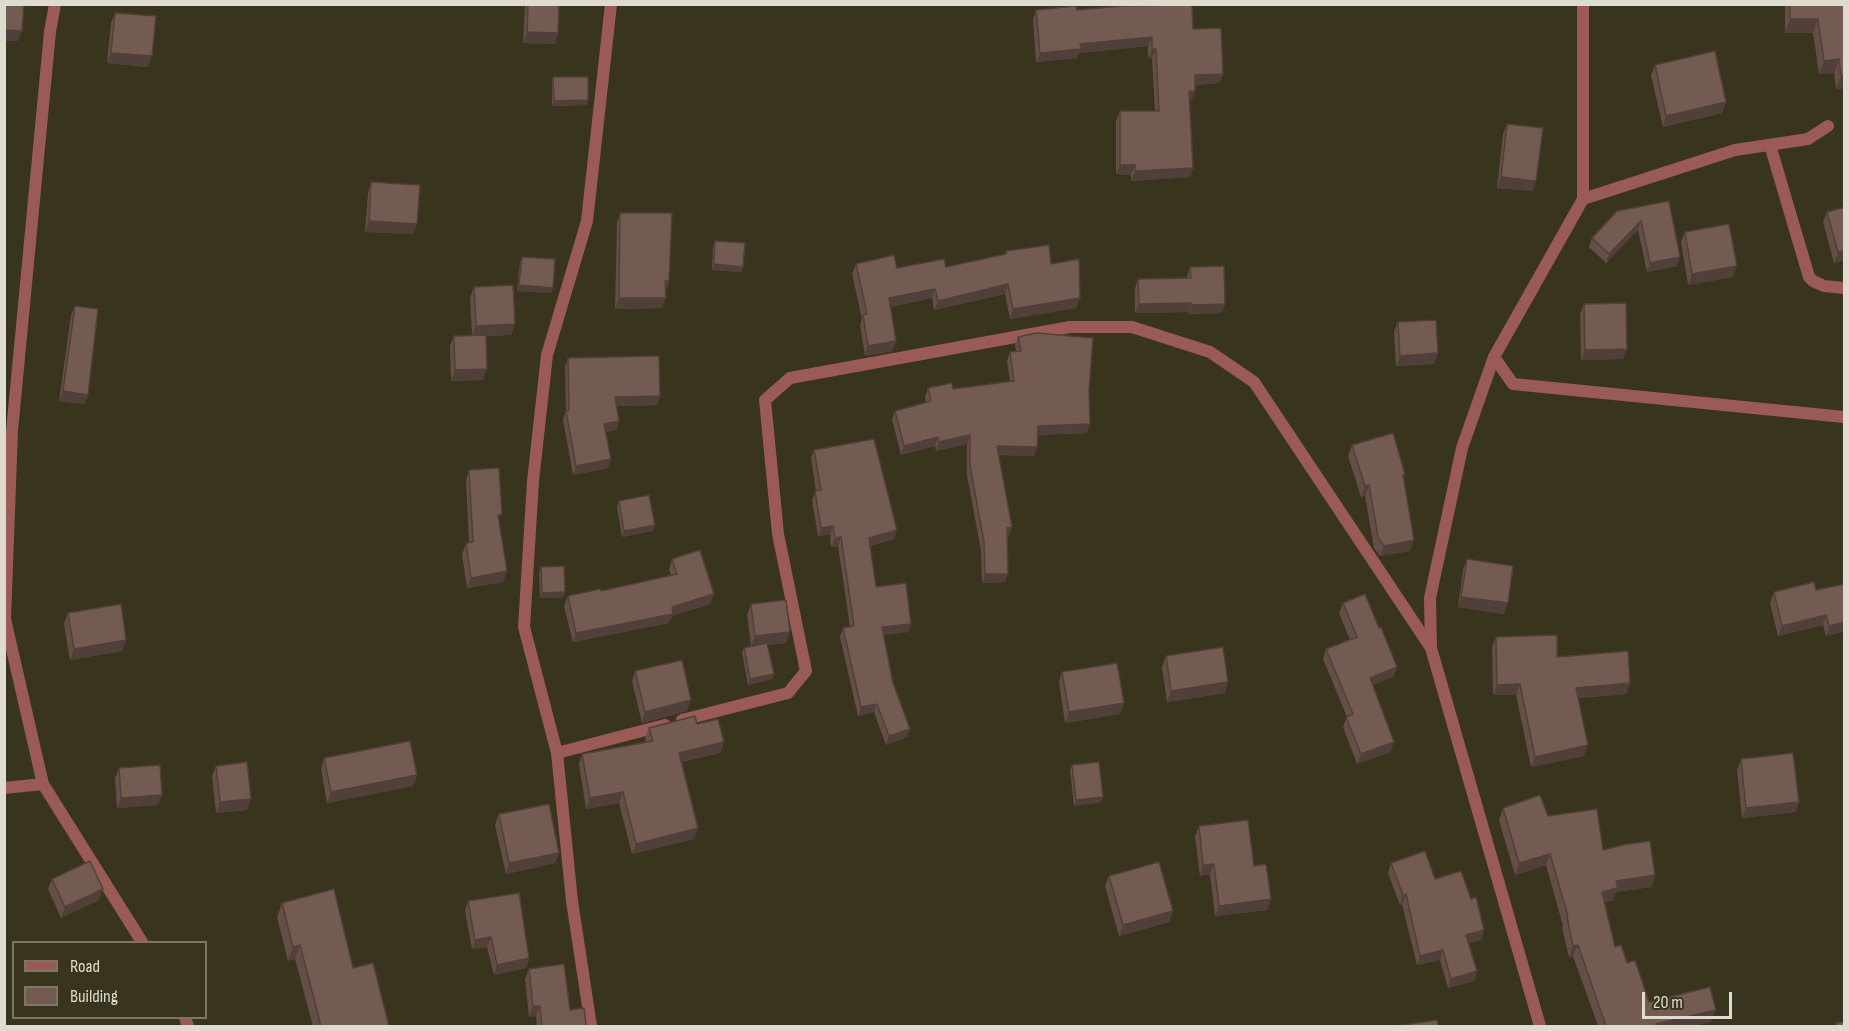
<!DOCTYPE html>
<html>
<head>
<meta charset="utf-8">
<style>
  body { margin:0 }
  #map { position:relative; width:1849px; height:1031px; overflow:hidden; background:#39341e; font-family:"Sofia Sans Condensed",sans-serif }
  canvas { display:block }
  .frame { position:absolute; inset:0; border:6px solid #dedcce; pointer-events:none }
  .legend { position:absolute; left:12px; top:941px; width:195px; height:78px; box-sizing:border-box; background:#39341e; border:2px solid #7b7764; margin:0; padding:8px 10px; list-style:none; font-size:18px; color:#dedcce }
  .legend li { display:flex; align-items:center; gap:12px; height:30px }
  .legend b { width:30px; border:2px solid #7b7764 }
  .scale { position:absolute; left:1642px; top:992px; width:90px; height:27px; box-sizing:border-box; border:3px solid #dedcce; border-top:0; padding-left:8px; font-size:18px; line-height:21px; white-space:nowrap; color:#dedcce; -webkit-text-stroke:4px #39341e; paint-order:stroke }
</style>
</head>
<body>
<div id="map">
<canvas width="1849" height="1031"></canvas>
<div class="frame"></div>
<ul class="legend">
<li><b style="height:8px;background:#9a5b57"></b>Road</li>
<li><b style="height:16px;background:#745b52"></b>Building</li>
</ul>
<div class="scale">20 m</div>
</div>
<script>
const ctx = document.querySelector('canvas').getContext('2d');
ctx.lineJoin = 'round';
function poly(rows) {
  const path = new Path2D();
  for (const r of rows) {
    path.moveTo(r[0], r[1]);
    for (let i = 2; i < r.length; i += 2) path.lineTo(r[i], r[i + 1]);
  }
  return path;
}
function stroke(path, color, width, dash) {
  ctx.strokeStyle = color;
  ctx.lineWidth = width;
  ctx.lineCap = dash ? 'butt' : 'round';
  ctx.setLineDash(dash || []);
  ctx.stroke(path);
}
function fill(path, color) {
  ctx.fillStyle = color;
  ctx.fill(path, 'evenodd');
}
stroke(poly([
  [1494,357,1513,384,1844,417]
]), '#9a5b57', 12);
stroke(poly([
  [1770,145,1809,277,1813,281,1824,286,1844,288],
  [1583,199,1735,150,1808,139,1828,126],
  [682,720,788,693,806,671,778,534,765,400,790,378,1070,327,1132,327,1210,352,1254,382,1431,648],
  [557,753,665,725],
  [43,784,5,619,12,431,50,32,55,4],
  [4,788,43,784,142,942],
  [185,1018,188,1026],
  [591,1026,572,901,557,753,524,627,533,481,547,355,587,221,611,4],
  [1540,1026,1431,648,1430,598,1462,448,1494,357,1583,199,1583,4]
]), '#9a5b57', 12);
fill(poly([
  [525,4,559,4,555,44,523,43],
  [1785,4,1845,4,1845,88,1836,89,1834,73,1819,74,1813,33,1785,33],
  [1036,10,1077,10,1193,29,1223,74,1219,83,1195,85,1192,101,1190,101,1193,168,1190,177,1131,181,1131,175,1116,174,1116,121,1120,111,1155,111,1152,58,1148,58,1148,46,1079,53,1077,58,1036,62,1033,20],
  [115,13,148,67,107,63,111,23],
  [1655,65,1726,102,1722,113,1663,127,1651,75],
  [553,77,588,100,586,105,552,106,552,82],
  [1507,124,1533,191,1497,188,1503,134],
  [371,182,413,234,365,232,368,193],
  [1669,201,1677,266,1647,272,1638,230,1606,263,1589,247,1592,238],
  [1845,207,1845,260,1834,263,1823,222,1827,212],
  [620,213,669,281,666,291,662,308,615,309,617,223],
  [1685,232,1733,277,1688,285,1681,242],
  [715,241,743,267,741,272,712,270,713,247],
  [1006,251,1051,264,1080,298,1076,308,1010,319,1005,294,934,310,932,298,890,307,896,341,892,351,865,356,860,325,862,319,852,274,856,264,897,268,946,267,1005,255],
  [522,257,551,293,517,291,520,262],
  [1190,267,1225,304,1221,313,1188,314,1188,312,1135,313,1135,288,1138,279,1187,278],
  [474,287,515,324,511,335,486,336,483,380,451,381,450,346,454,336,472,335,470,297],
  [1584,304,1627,349,1623,359,1581,360,1580,314],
  [75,306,85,404,59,401,71,315],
  [1398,322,1438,353,1434,364,1396,366,1394,332],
  [1018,337,1089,390,1087,433,1038,435,1034,456,999,455,1012,527,1009,536,1007,536,1008,574,1005,582,982,583,981,551,967,475,967,444,936,451,935,446,901,455,892,419,895,411,926,403,925,397,928,388,953,389,1010,381,1007,361,1010,352,1016,351,1015,345],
  [568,358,660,396,657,405,616,406,619,421,616,430,606,432,611,459,608,468,573,475,563,420,566,411,565,367],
  [1352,445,1405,474,1404,478,1410,551,1380,556,1374,548,1365,496,1361,497,1348,456],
  [814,450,894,539,870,546,876,587,911,624,908,632,883,635,893,683,907,737,886,745,874,712,858,716,840,637,843,628,850,627,838,546,831,547,830,534,818,536,812,500,816,491,811,458],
  [469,470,499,523,507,571,503,582,467,588,462,554,466,543,469,542,466,480],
  [619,501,655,525,653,531,622,537,617,507],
  [672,559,710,604,672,616,669,623,573,642,564,606,568,596,601,591,671,576,669,569],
  [1467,559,1504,614,1458,607,1463,570],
  [541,567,563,598,540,598,539,573],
  [1816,590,1845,631,1826,636,1823,625,1778,636,1770,603,1774,592],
  [1343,603,1379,628,1397,667,1393,677,1372,685,1394,742,1390,752,1357,764,1343,727,1347,717,1323,659,1326,649,1350,640,1339,613],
  [751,604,786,643,767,645,774,674,772,679,748,685,742,653,744,648,751,646,747,615],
  [68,613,126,640,122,651,70,660,64,624],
  [1496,637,1557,657,1630,683,1626,694,1578,698,1584,756,1531,767,1516,695,1493,695,1492,647],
  [1166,656,1225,693,1167,702,1162,667],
  [635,671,687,711,642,723,632,681],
  [1062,672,1124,703,1120,714,1065,723,1059,682],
  [697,724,724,742,720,753,681,762,694,839,632,854,619,803,586,809,579,764,582,754,646,742,645,739,649,728],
  [324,758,417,775,413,786,327,803,321,769],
  [1741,759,1799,802,1795,812,1742,818,1737,770],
  [1072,765,1103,797,1101,802,1074,806,1070,770],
  [216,766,247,810,216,813,212,776],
  [119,768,158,805,117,808,115,778],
  [1503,808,1548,816,1603,850,1655,875,1651,887,1616,892,1613,900,1604,902,1615,947,1627,963,1649,1002,1711,1022,1692,1026,1598,1026,1573,956,1569,957,1562,928,1563,926,1546,865,1515,875,1499,820],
  [499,814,559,853,555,863,506,874,495,825],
  [1199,826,1271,899,1267,910,1215,916,1210,874,1200,876,1195,837],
  [1391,863,1435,879,1471,899,1484,930,1481,940,1469,943,1477,971,1474,981,1448,988,1440,960,1417,965,1402,904,1400,905,1388,873],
  [1109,876,1173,911,1169,922,1119,936,1105,886],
  [52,879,103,889,99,900,61,918,48,889],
  [468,901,529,958,526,968,494,975,487,947,472,949,465,911],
  [282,903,353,968,389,1026,313,1026,295,959,288,961,277,917],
  [529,969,586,1026,537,1026,536,1016,529,1017,525,979]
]), '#644e47');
fill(poly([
  [1790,19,1818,19,1813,33,1785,33],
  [4,30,22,31,18,41,4,41],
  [527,32,558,33,555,44,523,43],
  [1152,37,1148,46,1079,53,1077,58,1036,62,1040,53,1080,44],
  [1152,49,1156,49,1152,58,1148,58],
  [111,53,152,56,148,67,107,63],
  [1839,59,1834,73,1819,74,1824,61],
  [1223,74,1219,83,1191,85,1195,75],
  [1841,75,1845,75,1845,88,1836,89],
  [1189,91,1195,91,1192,101,1186,101],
  [588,100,586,105,552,106,554,101],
  [1726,102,1722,113,1663,127,1666,116],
  [1120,165,1135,165,1131,175,1116,174],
  [1193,168,1190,177,1131,181,1135,171],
  [1501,177,1536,181,1533,191,1497,188],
  [369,221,417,224,413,234,365,232],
  [1641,221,1638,230,1606,263,1609,254],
  [1845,250,1845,260,1834,263,1838,252],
  [1680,257,1677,266,1647,272,1650,263],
  [714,264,743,267,741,272,712,270],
  [1737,266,1733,277,1688,285,1692,274],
  [665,281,669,281,665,291],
  [1008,284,1005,294,934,310,938,301],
  [519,285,553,288,551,293,517,291],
  [935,289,932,298,885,308,889,298],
  [619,298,666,298,662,308,615,309],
  [1080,298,1076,308,1010,319,1013,309],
  [1191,303,1188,312,1135,313,1139,304],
  [1225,304,1221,313,1188,314,1191,305],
  [515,324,511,335,472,336,476,326],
  [896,341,892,351,865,356,868,346],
  [1627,349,1623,359,1581,360,1585,350],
  [1438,353,1434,364,1396,366,1400,356],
  [487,369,483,380,451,381,455,370],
  [63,391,88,395,85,404,59,401],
  [660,396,657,405,612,406,615,397],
  [619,421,616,430,601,433,604,424],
  [1090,424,1087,433,1035,435,1038,426],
  [970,435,967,444,936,451,939,442],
  [938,437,935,446,901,455,904,446],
  [997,446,1037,447,1034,456,994,454],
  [611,459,608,468,573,475,576,466],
  [1369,485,1365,496,1361,497,1365,486],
  [655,525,653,531,622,537,624,531],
  [833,526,830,534,818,536,821,528],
  [1012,527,1009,536,1004,537,1007,528],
  [897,530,894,539,866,547,869,538],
  [841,537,838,546,831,547,835,538],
  [1414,540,1410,551,1380,556,1384,546],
  [507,571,503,582,467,588,471,578],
  [985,574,1008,574,1005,582,982,583],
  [565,592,563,598,540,598,542,593],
  [714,594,710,604,672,616,669,623,573,642,576,633,672,607],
  [1461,597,1508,603,1504,614,1458,607],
  [1826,615,1823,625,1778,636,1782,626],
  [1845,622,1845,631,1826,636,1829,626],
  [911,624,908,632,879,636,882,627],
  [790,632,786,643,751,647,755,636],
  [126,640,122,651,70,660,74,649],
  [1397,667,1393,677,1366,688,1370,678],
  [774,674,772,679,748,685,750,679],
  [1228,682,1225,693,1167,702,1171,691],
  [1630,683,1626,694,1572,698,1576,688],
  [1520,684,1516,695,1493,695,1497,685],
  [691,700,687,711,642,723,645,712],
  [1124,703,1120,714,1065,723,1069,712],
  [877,704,874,712,858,716,861,707],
  [910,729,907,737,886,745,889,736],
  [724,742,720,753,675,763,679,753],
  [1394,742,1390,752,1357,764,1361,754],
  [1588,745,1584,756,1531,767,1535,757],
  [417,775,413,786,327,803,331,792],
  [623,792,619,803,586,809,590,798],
  [162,795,158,805,117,808,121,798],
  [1103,797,1101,802,1074,806,1076,800],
  [251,799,247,810,216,813,220,802],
  [1799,802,1795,812,1742,818,1746,808],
  [698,828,694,839,632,854,636,844],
  [559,853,555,863,506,874,509,863],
  [1550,854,1546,865,1515,875,1519,863],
  [1214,864,1210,874,1200,876,1203,865],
  [1655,875,1651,887,1616,892,1613,900,1598,904,1602,892,1616,881],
  [103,889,99,900,61,918,65,907],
  [1406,894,1402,904,1400,905,1403,895],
  [1271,899,1267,910,1215,916,1219,906],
  [1173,911,1169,922,1119,936,1123,925],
  [1484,930,1481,940,1463,944,1466,935],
  [491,937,487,947,472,949,475,940],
  [300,945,295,959,288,961,293,947],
  [1578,945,1573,956,1569,957,1573,946],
  [1443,950,1440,960,1417,965,1420,956],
  [529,958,526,968,494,975,497,965],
  [1477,971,1474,981,1448,988,1451,979],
  [533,1006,540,1006,536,1016,529,1017],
  [1716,1010,1711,1022,1692,1026,1655,1026,1656,1024]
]), '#514039');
const building = poly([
  [4,4,24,4,22,31,4,30,4,4],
  [528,4,559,4,558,33,527,32,528,4],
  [1790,4,1845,4,1845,75,1841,75,1839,59,1824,61,1818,19,1790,19,1790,4],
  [1192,5,1193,29,1221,28,1223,74,1195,75,1195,91,1189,91,1193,168,1135,171,1135,165,1120,165,1120,111,1159,111,1156,49,1152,49,1152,37,1080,44,1081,49,1040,53,1036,10,1076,6,1077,10,1122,6,1192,5],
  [115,13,156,16,152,56,111,53,115,13],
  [1715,51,1726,102,1666,116,1655,65,1715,51],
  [553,77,588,77,588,100,554,101,553,77],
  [1507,124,1543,128,1536,181,1501,177,1507,124],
  [371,182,420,185,417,224,369,221,371,182],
  [1669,201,1680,257,1650,263,1641,221,1609,254,1592,238,1617,211,1669,201],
  [1845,207,1845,250,1838,252,1827,212,1845,207],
  [620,213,672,213,669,281,665,281,666,298,619,298,620,213],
  [1729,224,1737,266,1692,274,1685,232,1729,224],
  [715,241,745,243,743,267,714,264,715,241],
  [1049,245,1051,264,1079,259,1080,298,1013,309,1008,284,938,301,935,289,889,298,896,341,868,346,863,315,867,314,856,264,894,255,897,268,944,259,946,267,1006,254,1006,251,1049,245],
  [522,257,555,259,553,288,519,285,522,257],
  [1224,266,1225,304,1191,305,1191,303,1139,304,1138,279,1191,278,1190,267,1224,266],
  [513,285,515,324,476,326,474,287,513,285],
  [1626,303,1627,349,1585,350,1584,304,1626,303],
  [75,306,98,309,88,395,63,391,75,306],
  [1436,320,1438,353,1400,356,1398,322,1436,320],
  [1036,333,1093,338,1089,390,1090,424,1038,426,1037,447,997,446,1012,527,1007,528,1008,574,985,574,984,542,970,466,970,435,939,442,938,437,904,446,895,411,931,401,928,388,952,383,953,389,1014,381,1010,352,1021,351,1018,337,1036,333],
  [486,335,487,369,455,370,454,336,486,335],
  [659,356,660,396,615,397,619,421,604,424,611,459,576,466,566,411,569,410,568,358,659,356],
  [1393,433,1405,474,1403,475,1414,540,1384,546,1378,537,1369,485,1365,486,1352,445,1393,433],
  [874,439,897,530,869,538,876,587,906,583,911,624,882,627,893,683,910,729,889,736,877,704,861,707,843,628,854,626,841,537,835,538,833,526,821,528,815,491,821,490,814,450,874,439],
  [499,468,502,515,498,515,507,571,471,578,466,543,473,542,469,470,499,468],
  [649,495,655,525,624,531,619,501,649,495],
  [700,550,714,594,672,607,673,614,576,633,568,596,600,589,601,591,677,574,672,559,700,550],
  [1467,559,1513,566,1508,603,1461,597,1467,559],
  [564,566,565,592,542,593,541,567,564,566],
  [1814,582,1816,590,1845,584,1845,622,1829,626,1826,615,1782,626,1774,592,1814,582],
  [1365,594,1379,628,1381,627,1397,667,1370,678,1394,742,1361,754,1346,717,1353,714,1326,649,1357,637,1343,603,1365,594],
  [786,600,790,632,755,636,751,604,786,600],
  [121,604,126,640,74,649,68,613,121,604],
  [1557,635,1557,657,1628,651,1630,683,1576,688,1588,745,1535,757,1520,684,1497,685,1496,637,1557,635],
  [767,643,774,674,750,679,744,648,767,643],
  [1223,647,1228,682,1171,691,1166,656,1223,647],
  [682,660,691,700,645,712,635,671,682,660],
  [1117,663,1124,703,1069,712,1062,672,1117,663],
  [695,716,697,724,718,719,724,742,679,753,698,828,636,844,623,792,590,798,582,754,653,741,649,728,695,716],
  [410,741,417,775,331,792,324,758,410,741],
  [1793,753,1799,802,1746,808,1741,759,1793,753],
  [247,762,251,799,220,802,216,766,247,762],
  [1099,762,1103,797,1076,800,1072,765,1099,762],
  [160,765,162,795,121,798,119,768,160,765],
  [1540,795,1548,816,1597,809,1603,850,1623,845,1650,841,1655,875,1616,881,1618,888,1602,892,1615,947,1621,945,1627,963,1635,960,1649,1002,1710,987,1716,1010,1656,1024,1656,1026,1606,1026,1578,945,1573,946,1567,917,1568,916,1550,854,1519,863,1503,808,1540,795],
  [549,804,559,853,509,863,499,814,549,804],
  [1248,820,1254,866,1266,864,1271,899,1219,906,1214,864,1203,865,1199,826,1248,820],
  [1425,851,1435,879,1461,871,1471,899,1476,897,1484,930,1466,935,1477,971,1451,979,1443,950,1420,956,1406,894,1403,895,1391,863,1425,851],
  [90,861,103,889,65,907,52,879,90,861],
  [1159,862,1173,911,1123,925,1109,876,1159,862],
  [334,889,353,968,373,963,389,1026,321,1026,300,945,293,947,282,903,334,889],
  [519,893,529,958,497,965,491,937,475,940,468,901,519,893],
  [564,964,570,1010,584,1008,586,1026,542,1026,540,1006,533,1006,529,969,564,964],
  [1437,1020,1438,1026,1397,1026,1437,1020],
  [1845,1022,1845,1026,1837,1026,1836,1023,1845,1022]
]);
fill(building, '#745b52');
stroke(building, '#514039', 1.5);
</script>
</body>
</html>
